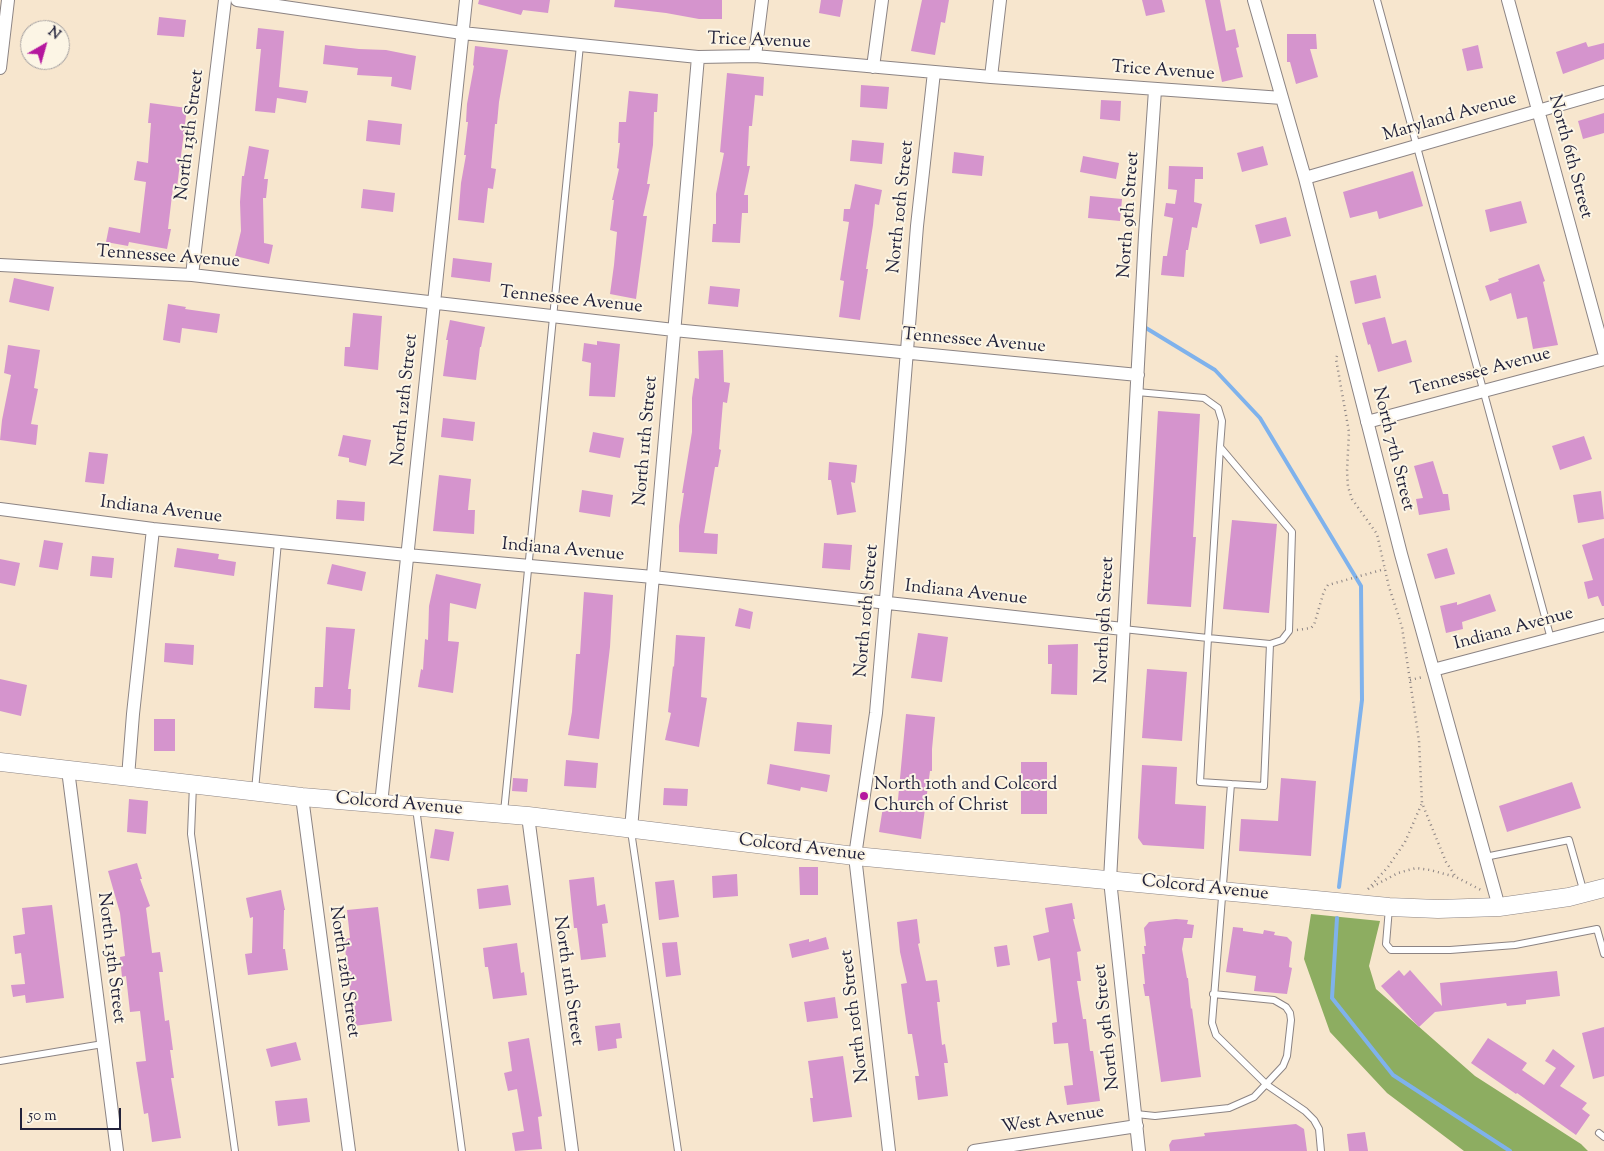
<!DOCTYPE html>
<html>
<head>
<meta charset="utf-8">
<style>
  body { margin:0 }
  #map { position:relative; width:1604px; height:1151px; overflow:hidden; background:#f7e6ce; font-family:"Sorts Mill Goudy",serif }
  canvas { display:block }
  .north { position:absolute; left:20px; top:20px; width:50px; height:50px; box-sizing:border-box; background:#fcf5e5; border:1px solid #a5a1a1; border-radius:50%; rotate:38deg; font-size:14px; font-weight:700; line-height:20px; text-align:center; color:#22223b }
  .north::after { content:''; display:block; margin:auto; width:18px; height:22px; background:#b5179e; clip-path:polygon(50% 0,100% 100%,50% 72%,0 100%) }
  .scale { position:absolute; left:20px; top:1108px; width:101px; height:22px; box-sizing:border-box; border:2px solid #22223b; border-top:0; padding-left:6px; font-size:15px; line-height:18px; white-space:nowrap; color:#22223b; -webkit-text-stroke:4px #fcf5e5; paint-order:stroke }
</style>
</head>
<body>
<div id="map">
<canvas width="1604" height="1151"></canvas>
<div class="north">N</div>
<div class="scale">50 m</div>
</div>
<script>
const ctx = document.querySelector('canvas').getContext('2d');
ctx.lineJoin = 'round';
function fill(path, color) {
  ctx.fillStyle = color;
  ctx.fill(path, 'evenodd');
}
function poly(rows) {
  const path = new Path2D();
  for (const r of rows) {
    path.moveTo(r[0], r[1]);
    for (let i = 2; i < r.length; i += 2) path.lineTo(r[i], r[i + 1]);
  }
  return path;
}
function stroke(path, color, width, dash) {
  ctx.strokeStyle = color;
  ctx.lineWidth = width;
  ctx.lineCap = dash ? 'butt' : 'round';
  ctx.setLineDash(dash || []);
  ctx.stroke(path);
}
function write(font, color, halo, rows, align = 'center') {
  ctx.font = font + ' "Sorts Mill Goudy",serif';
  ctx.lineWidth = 4;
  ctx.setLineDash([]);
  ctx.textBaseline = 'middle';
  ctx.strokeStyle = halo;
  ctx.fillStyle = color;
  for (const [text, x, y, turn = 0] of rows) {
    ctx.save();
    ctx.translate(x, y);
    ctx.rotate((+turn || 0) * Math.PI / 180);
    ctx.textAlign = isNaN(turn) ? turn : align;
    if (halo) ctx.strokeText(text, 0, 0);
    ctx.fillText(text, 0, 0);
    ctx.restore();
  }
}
fill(poly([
  [1311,914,1380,921,1369,966,1376,989,1475,1076,1581,1144,1588,1151,1464,1151,1387,1093,1330,1032,1304,959]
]), '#8dad61');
stroke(poly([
  [1146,328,1215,370,1260,418,1361,586,1362,700,1339,887],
  [1337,918,1332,998,1393,1075,1510,1151]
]), '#7fb2ec', 4);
fill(poly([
  [479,0,550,0,548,13,523,10,521,15,478,4],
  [615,0,722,0,722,19,699,19,666,13,614,7],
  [821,0,843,0,840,17,819,13],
  [922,0,949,0,945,23,941,22,935,55,911,51],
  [1142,0,1162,0,1165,12,1146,16],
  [1205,0,1220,0,1226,31,1235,29,1239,47,1236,48,1243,77,1222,82],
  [159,17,186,20,184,37,157,35],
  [258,28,284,31,279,87,308,91,306,103,277,98,275,113,255,111,261,49,256,49],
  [1287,34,1316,34,1317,49,1310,49,1318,77,1296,84,1290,62,1287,62],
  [1586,42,1588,47,1604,43,1604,59,1563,74,1556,52],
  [325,45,359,49,386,50,416,56,411,90,391,86,392,77,357,75,358,68,323,64],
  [1478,45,1483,68,1467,71,1462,49],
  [475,46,508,50,499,102,497,124,495,124,491,168,496,169,493,189,488,188,484,223,458,220,461,183,466,155,464,155,468,122,466,122,467,104,474,66,473,65],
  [727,73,764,77,763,96,755,95,752,126,749,126,747,166,750,166,744,195,748,195,748,213,742,213,740,243,712,242,713,224,716,224,716,194,724,153,720,152],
  [861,85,889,87,887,109,860,107],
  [629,91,658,94,657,112,654,112,653,145,647,184,650,184,643,216,647,216,636,299,610,294,614,265,617,232,610,230,614,200,612,200,619,169,617,168,620,143,618,143,619,122,626,122],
  [1101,100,1121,101,1120,121,1100,119],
  [150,103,187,108,177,187,173,187,168,229,171,229,167,249,129,242,128,246,106,242,109,227,140,233,146,182,134,180,137,161,148,163,151,123,148,123],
  [1604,113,1604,133,1583,139,1578,121],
  [368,120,402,124,400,145,366,141],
  [852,140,884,143,882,164,850,161],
  [249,146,269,150,264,179,268,179,266,198,263,198,264,243,273,245,269,264,235,256,241,231,240,202,242,176,244,176],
  [1263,146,1268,165,1242,172,1237,153],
  [954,152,984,156,982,176,952,173],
  [1083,156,1119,163,1116,179,1080,172],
  [1169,166,1203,167,1203,179,1195,179,1194,202,1202,204,1197,228,1192,227,1188,250,1186,250,1184,277,1161,275,1163,256,1167,256,1173,218,1164,216,1166,203,1175,204,1177,190,1168,189],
  [1413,171,1423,206,1379,219,1377,211,1350,218,1343,192],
  [855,184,882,190,879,205,875,204,873,225,866,269,868,269,860,320,839,317,844,281,840,280,849,222,843,221,844,209,850,209],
  [363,189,395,193,393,212,361,208],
  [1090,196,1122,199,1120,221,1088,218],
  [1521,201,1527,223,1490,232,1485,210],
  [1286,217,1291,236,1260,244,1255,225],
  [453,258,492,263,490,282,451,277],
  [1539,264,1545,281,1543,282,1558,345,1533,349,1527,317,1517,319,1511,293,1490,301,1485,286,1499,281,1498,279],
  [1376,275,1381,298,1355,304,1350,281],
  [14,278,54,287,49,311,9,302],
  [710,286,740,289,738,307,708,304],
  [168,304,186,307,185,309,220,314,217,333,182,328,180,343,163,340],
  [353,313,382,316,378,370,344,366,345,347,350,347],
  [1385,317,1392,344,1406,340,1412,362,1378,372,1370,344,1368,345,1362,323],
  [450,320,485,327,481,347,480,347,476,380,443,376,448,340,446,340],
  [597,341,620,344,615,397,589,396,591,363,582,361,584,343,597,345],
  [8,345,40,350,34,388,38,389,31,424,38,425,36,445,0,440,2,420,11,375,4,373],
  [723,350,724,382,730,383,727,403,723,402,719,449,721,450,718,467,715,467,704,533,718,534,717,554,679,552,679,526,684,493,682,493,692,432,692,398,695,378,699,379,698,351],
  [1158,411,1200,414,1193,537,1196,537,1191,607,1147,604],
  [443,418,475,422,473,441,441,437],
  [593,432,624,438,620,458,589,452],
  [343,435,371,440,366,466,349,462,349,458,338,456],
  [1584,436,1592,459,1560,470,1552,446],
  [89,452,108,454,104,484,85,482],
  [1433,461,1443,494,1448,494,1450,510,1419,515,1416,499,1423,498,1414,466],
  [829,462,857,465,855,483,851,482,856,512,837,515,831,480,828,480],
  [439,475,471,479,468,510,475,510,474,534,433,531],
  [582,490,613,495,610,517,579,512],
  [1601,491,1604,519,1578,523,1573,495],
  [337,500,365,502,364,521,336,519],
  [1232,520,1277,524,1269,613,1223,609],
  [1604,538,1604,606,1602,606,1598,596,1588,599,1584,582,1593,580,1582,545],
  [44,540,63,543,58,570,39,567],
  [824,543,852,545,850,570,822,568],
  [177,548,219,554,218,559,236,562,234,576,174,567],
  [1447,548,1455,574,1435,579,1427,554],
  [92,556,114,558,112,578,90,576],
  [0,559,20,563,15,586,0,583],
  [332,564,366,572,362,591,327,584],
  [436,574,481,584,476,609,450,603,448,641,459,642,453,693,418,687,421,669,423,670,425,639,428,640,429,606],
  [584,592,613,595,610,647,599,739,568,735,572,712,576,654,580,654],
  [1490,594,1496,611,1462,622,1463,629,1446,633,1440,606,1457,602,1457,605],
  [739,608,753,612,750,629,735,626],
  [326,627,355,629,348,689,351,689,350,710,314,708,315,687,323,687],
  [918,633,948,637,942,682,911,678],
  [676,635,705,637,701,697,707,698,699,747,665,740,671,713,668,712,673,666,674,667],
  [165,643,194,645,193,665,164,662],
  [1078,644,1077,695,1051,694,1052,664,1048,664,1048,645],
  [1147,669,1187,672,1182,741,1142,738],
  [0,679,27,685,21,716,0,711],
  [906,714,935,717,932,749,932,771,930,771,921,839,879,832,883,807,897,810],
  [154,719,175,719,175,751,154,751],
  [797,722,832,725,830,754,794,751],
  [566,760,598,763,596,788,564,786],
  [1021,762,1047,762,1047,814,1021,814],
  [770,764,830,775,827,792,801,787,800,791,767,784],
  [1142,765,1177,767,1175,804,1206,806,1204,849,1143,845,1138,838],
  [513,778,528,779,527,792,512,791],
  [1281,778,1316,781,1311,856,1239,851,1241,819,1278,821],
  [1572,782,1581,808,1507,832,1499,806],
  [664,788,688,789,687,806,663,805],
  [129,799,148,801,146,834,127,832],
  [435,829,454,832,449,861,430,858],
  [137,863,142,879,140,879,150,906,146,908,152,953,160,952,163,972,159,972,165,1021,169,1020,173,1050,170,1050,174,1078,171,1078,181,1138,152,1142,148,1113,144,1114,136,1062,146,1061,140,1011,130,1012,126,976,122,977,120,957,125,956,120,913,108,871],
  [799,867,818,867,818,895,800,895],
  [737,874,738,896,713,898,712,876],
  [594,877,597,906,605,904,608,923,602,924,606,957,581,960,577,928,574,928,569,880],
  [674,880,679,917,659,920,655,882],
  [508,885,511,905,479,909,477,889],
  [281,890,285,910,284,910,283,949,285,949,288,970,248,975,245,954,252,953,253,917,250,918,246,898],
  [1072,903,1075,919,1073,919,1081,951,1077,952,1081,981,1077,981,1083,1019,1086,1019,1090,1051,1093,1051,1100,1101,1067,1105,1064,1086,1073,1085,1068,1043,1054,1044,1052,1023,1057,1022,1050,958,1038,961,1033,936,1049,932,1045,908],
  [52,905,64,998,26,1003,25,995,13,997,11,985,25,984,21,953,15,954,13,936,25,934,22,908],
  [378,907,392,1021,354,1026,344,939,350,938,347,910],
  [917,919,920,943,918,944,926,981,937,980,940,1002,937,1002,942,1045,945,1044,948,1063,944,1063,948,1096,918,1100,915,1076,919,1076,912,1034,908,1034,904,1006,901,984,907,983,900,952,897,922],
  [1176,919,1188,920,1187,924,1194,925,1192,938,1184,938,1182,949,1187,978,1188,978,1191,1009,1192,1008,1201,1077,1161,1082,1149,996,1145,996,1143,984,1145,984,1142,954,1145,954,1144,946,1146,946,1144,928,1149,922],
  [1233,927,1243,928,1243,931,1263,934,1264,930,1275,932,1274,935,1287,937,1292,942,1289,967,1292,968,1287,994,1254,991,1256,976,1226,972],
  [826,937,829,949,792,958,789,944,809,939,809,942],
  [677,942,681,975,666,977,662,943],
  [517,943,521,973,524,972,527,995,493,999,488,967,485,967,483,948],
  [1007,945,1010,965,997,967,994,947],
  [1399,970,1404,976,1410,970,1442,1006,1440,983,1557,971,1560,996,1526,1000,1526,1004,1507,1006,1506,1003,1435,1012,1419,1027,1381,986],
  [835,997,838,1018,807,1022,804,1002],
  [620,1023,622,1038,616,1039,617,1048,598,1051,595,1026],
  [1604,1027,1604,1076,1593,1079,1582,1033],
  [529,1038,542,1116,538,1117,542,1149,515,1151,512,1133,524,1131,517,1089,508,1091,504,1073,512,1071,508,1042],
  [1488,1038,1527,1063,1522,1070,1544,1085,1556,1068,1545,1061,1553,1049,1575,1066,1560,1086,1587,1103,1582,1109,1590,1115,1576,1135,1517,1093,1516,1094,1471,1063],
  [296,1042,301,1060,271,1067,266,1049],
  [843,1056,852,1117,813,1122,810,1098,813,1098,808,1061],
  [307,1098,310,1122,278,1126,275,1101],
  [1296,1124,1304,1129,1307,1151,1170,1151,1169,1145,1172,1140,1205,1136,1204,1133],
  [1365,1132,1368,1151,1349,1151,1347,1134]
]), '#d594cd');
const lane = poly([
  [1377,0,1551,639],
  [1137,392,1204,398,1218,408,1222,421,1220,447],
  [1123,629,1208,638,1220,447,1292,532,1289,631,1282,640,1270,644],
  [1231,784,1200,782,1208,638,1270,644,1264,786,1231,784,1212,1023,1216,1035,1267,1085,1305,1111,1314,1120,1319,1129,1321,1151],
  [193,785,191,834,235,1151],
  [255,790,278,542],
  [416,808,462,1151],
  [504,812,580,45],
  [631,831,678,1151],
  [1485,857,1569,840,1584,893],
  [1389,908,1386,944,1391,950,1450,950,1515,945,1597,929,1604,954],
  [0,1061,103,1044],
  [1136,1114,1155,1116,1229,1108,1254,1097,1283,1066,1287,1056,1291,1020,1290,1013,1286,1007,1274,1000,1213,994],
  [1599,1133,1604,1137]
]);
const street = poly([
  [237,0,462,33,698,57,755,56,991,77,1282,98],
  [1254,0,1305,178,1401,554,1499,907],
  [1508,0,1604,352],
  [755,56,762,0],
  [873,67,882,0],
  [0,68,8,0],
  [991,77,1000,0],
  [1305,178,1604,92],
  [0,265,192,275,674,330,1138,375],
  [192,275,225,0],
  [1367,422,1604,359],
  [0,509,153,529,407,555,653,577,1123,629],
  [1433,670,1604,625],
  [68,770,117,1151],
  [128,777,133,714,153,529],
  [302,797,349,1151],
  [381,804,466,0],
  [528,816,572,1151],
  [631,829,698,57],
  [889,1151,855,856,876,713,899,450,917,226,934,72],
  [974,1151,1137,1126],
  [1139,1151,1110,880,1145,235,1155,90]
]);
const secondary = poly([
  [0,762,302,797,528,816,855,856,1389,907,1438,909,1499,907,1569,897,1604,888]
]);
stroke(lane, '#8c8484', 8);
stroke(street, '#8c8484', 14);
stroke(secondary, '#8c8484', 19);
stroke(poly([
  [1337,356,1336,359,1349,432,1347,471,1348,487,1352,499,1377,534,1389,587,1402,627,1419,741,1422,803,1446,862,1456,877],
  [1297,630,1311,628,1314,625,1324,591,1328,585,1385,569],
  [1410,680,1423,677],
  [1368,889,1398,873,1416,868,1430,870,1456,877,1481,890],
  [1368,889,1388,867,1405,842,1422,803]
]), '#8c8484', 2.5, [1, 4]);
stroke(lane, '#fff', 6);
stroke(street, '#fff', 12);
stroke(secondary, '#fff', 18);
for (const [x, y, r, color] of [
  [864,796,5,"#b5179e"]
]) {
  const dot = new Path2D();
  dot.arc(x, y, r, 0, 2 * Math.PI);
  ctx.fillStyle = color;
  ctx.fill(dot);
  stroke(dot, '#fcf5e5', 2);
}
write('18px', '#22223b', '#fcf5e5', [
  ["Trice Avenue",759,42,2],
  ["Trice Avenue",1163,72,4],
  ["Maryland Avenue",1450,118,-16],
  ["North 13th Street",191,135,-83],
  ["North 6th Street",1569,157,75],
  ["North 10th Street",902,207,-84],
  ["North 9th Street",1130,215,-86],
  ["Tennessee Avenue",168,258,4],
  ["Tennessee Avenue",571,301,6],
  ["Tennessee Avenue",974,342,5],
  ["Tennessee Avenue",1481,373,-15],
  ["North 12th Street",406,400,-84],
  ["North 11th Street",647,441,-85],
  ["North 7th Street",1392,449,76],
  ["Indiana Avenue",161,511,7],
  ["Indiana Avenue",563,551,5],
  ["Indiana Avenue",966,594,6],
  ["North 10th Street",868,611,-85],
  ["North 9th Street",1106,620,-87],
  ["Indiana Avenue",1514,630,-15],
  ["Colcord Avenue",399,805,5],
  ["Colcord Avenue",802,849,7],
  ["Colcord Avenue",1205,889,6],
  ["North 13th Street",110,958,83],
  ["North 12th Street",343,972,82],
  ["North 11th Street",567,981,82],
  ["North 10th Street",856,1016,-97],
  ["North 9th Street",1108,1027,-96],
  ["West Avenue",1053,1121,-9]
]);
write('18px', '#22223b', '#fcf5e5', [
  ["North 10th and Colcord",874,786],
  ["Church of Christ",874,807]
], 'left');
</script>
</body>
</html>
